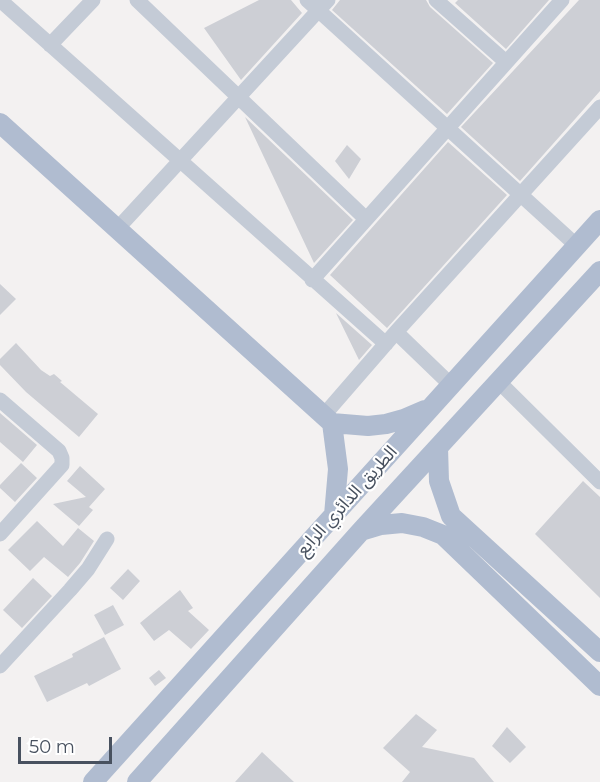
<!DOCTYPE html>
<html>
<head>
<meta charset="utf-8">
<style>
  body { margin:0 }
  #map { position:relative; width:600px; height:782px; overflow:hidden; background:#f3f1f1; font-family:Montserrat,sans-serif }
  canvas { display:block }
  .scale { position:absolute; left:18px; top:737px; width:94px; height:27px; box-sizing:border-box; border:3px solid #48515f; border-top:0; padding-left:8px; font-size:18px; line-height:21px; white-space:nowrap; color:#48515f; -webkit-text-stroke:4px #fff; paint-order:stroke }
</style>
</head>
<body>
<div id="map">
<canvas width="600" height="782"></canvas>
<div class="scale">50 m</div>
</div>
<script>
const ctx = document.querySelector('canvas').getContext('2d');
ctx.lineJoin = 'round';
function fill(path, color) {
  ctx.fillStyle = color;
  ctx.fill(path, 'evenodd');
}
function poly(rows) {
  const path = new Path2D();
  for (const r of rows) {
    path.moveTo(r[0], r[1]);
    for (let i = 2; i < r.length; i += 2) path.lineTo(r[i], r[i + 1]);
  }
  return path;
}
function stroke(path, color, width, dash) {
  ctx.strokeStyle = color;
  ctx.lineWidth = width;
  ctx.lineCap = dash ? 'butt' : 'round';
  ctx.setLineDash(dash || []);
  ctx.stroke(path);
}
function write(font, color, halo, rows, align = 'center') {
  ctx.font = font + ' Montserrat,"Noto Sans Arabic",sans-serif';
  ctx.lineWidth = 4.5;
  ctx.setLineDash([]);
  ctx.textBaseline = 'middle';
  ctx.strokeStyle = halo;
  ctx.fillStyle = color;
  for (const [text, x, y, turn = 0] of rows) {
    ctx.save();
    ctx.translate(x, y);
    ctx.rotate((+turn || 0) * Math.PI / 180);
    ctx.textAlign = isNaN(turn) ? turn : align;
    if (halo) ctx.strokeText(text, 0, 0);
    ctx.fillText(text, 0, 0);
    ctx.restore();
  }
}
fill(poly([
  [259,0,291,0,302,13,241,80,204,28],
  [340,0,426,0,430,7,493,63,447,114,332,10],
  [458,0,549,0,506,49,455,3],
  [579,0,600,0,600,91,520,181,461,127],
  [245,117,353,220,314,263],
  [448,142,507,195,387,328,330,275],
  [347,145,361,159,349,179,335,161],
  [0,284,16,299,0,315],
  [336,313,372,345,359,360],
  [16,343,41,370,50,376,54,374,62,381,60,382,98,414,79,437,26,392,0,365,0,359],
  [0,413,37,445,23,462,0,442],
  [21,463,37,478,15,502,0,488,0,485],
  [80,466,105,489,89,507,93,510,79,526,53,504,86,497,67,481],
  [583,481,600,497,600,598,535,534],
  [37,521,63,546,78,528,94,541,80,563,68,577,44,557,30,571,8,550],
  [128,569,140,581,123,600,110,588],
  [33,578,52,596,22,628,3,610],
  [180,590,193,608,188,611,209,630,191,649,169,630,154,641,140,623],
  [113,605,124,625,105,635,94,615],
  [104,637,121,669,89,686,87,683,47,702,34,676,73,657,72,654],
  [159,670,166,678,155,686,149,678],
  [416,714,437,730,422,747,474,758,494,782,402,782,410,772,383,748],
  [507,727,526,747,510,763,492,746],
  [262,752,294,782,235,782]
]), '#cdcfd5');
stroke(poly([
  [0,0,386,344],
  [137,0,366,219],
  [307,0,577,246],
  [436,0,506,62],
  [50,45,93,0],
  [118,228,328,0],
  [312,280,562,0],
  [396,332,452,386],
  [498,381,600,482],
  [0,400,59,451,62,458,62,465,0,534],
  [324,415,396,332,600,107],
  [0,666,70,590,88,569,107,539]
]), '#c4cbd6', 15);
stroke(poly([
  [0,123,332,423,368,426,386,424,404,419,425,410],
  [332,423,338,469,334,515],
  [438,447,439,481,451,516,600,652],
  [361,531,381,525,402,523,423,527,443,535,600,686],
  [93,782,600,220],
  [137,782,361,531,600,271]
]), '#b0bcd0', 20);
write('18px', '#48515f', '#fff', [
  ["الطريق الدائري الرابع",347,501,-48]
]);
</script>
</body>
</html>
